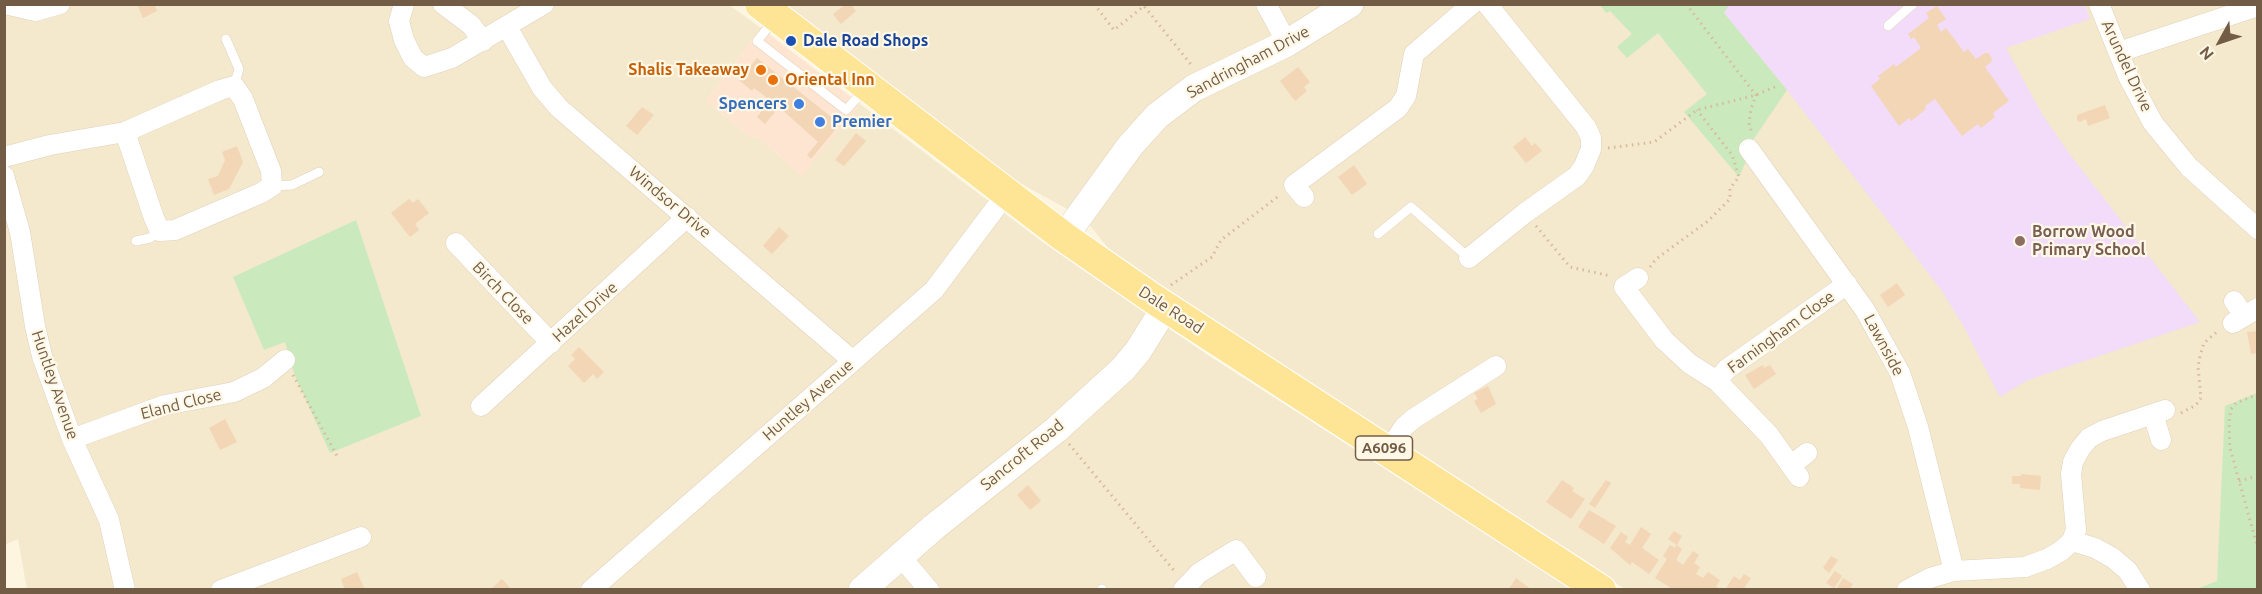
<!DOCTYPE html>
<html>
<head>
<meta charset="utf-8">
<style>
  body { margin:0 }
  #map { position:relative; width:2262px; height:594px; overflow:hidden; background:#fdf5df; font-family:Ubuntu,sans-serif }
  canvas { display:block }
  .frame { position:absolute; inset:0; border:6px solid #735c46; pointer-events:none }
  .north { position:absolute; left:2190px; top:12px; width:60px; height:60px; -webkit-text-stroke:4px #fff8e6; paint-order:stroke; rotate:230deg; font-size:16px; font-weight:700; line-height:24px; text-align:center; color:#735c46 }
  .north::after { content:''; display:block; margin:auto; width:21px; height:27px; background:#735c46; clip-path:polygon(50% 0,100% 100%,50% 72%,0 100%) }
</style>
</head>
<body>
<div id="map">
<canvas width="2262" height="594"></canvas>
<div class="frame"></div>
<div class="north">N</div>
</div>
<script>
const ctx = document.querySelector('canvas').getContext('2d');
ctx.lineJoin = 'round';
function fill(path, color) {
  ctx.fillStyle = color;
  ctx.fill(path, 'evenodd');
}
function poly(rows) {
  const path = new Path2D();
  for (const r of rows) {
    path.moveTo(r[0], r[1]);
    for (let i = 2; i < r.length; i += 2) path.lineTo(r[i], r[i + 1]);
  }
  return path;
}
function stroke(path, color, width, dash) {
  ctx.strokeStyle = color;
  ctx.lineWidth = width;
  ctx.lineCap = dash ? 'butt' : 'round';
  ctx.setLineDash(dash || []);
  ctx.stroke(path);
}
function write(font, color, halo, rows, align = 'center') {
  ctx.font = font + ' Ubuntu,sans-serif';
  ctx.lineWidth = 4.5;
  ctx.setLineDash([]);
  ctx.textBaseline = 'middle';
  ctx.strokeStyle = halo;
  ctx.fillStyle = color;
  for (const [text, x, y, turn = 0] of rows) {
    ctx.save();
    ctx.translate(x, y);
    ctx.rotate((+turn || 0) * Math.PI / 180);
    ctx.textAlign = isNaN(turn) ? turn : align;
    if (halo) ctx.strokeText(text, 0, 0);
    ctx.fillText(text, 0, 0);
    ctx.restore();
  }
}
fill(poly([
  [4,5,729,5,761,28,706,101,753,139,756,136,801,175,860,104,1041,241,1206,354,1573,589,27,589,18,539,4,545],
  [783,5,2257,5,2257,589,1625,589,1112,253,1084,218,985,164]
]), '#f4e8cd');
fill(poly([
  [761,28,860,104,802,176,756,136,753,139,706,101]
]), '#fee5d2');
fill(poly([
  [1729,4,2085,5,2090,19,2006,48,2042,114,2071,156,2200,322,2028,380,2000,397,1964,327,1942,291,1787,90,1724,13]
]), '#f2dcf9');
fill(poly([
  [1600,5,1729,5,1724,13,1787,90,1751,143,1747,159,1739,177,1684,112,1707,94,1658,33,1627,58,1617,47,1632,34,1610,11,1606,13],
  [356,220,421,416,330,453,295,376,285,342,264,350,233,277],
  [2257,393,2257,589,2197,589,2217,581,2225,406]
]), '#caeabe');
fill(poly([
  [137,4,154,4,157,11,143,18],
  [845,5,851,5,856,11,841,24,833,14],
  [1937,6,1946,19,1937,25,1941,32,1946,28,1964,52,1968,49,1976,59,1985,53,1989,53,1992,59,1991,62,1985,67,2009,101,1993,113,1995,117,1981,128,1978,124,1962,136,1935,99,1925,106,1926,109,1911,121,1909,118,1899,126,1871,86,1880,79,1878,76,1894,64,1896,67,1921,48,1914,37,1911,39,1908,34,1929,18,1926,13],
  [757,58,840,124,811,159,807,155,818,142,779,107,765,124,757,117,770,100,754,88,752,91,739,80],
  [1298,67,1310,82,1304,87,1307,91,1295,101,1280,81],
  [2105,105,2110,118,2088,126,2086,119,2080,122,2077,120,2077,115],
  [642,107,654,115,637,135,626,126],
  [856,133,866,141,844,166,835,160],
  [1525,137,1532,146,1535,143,1542,151,1526,163,1513,147],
  [237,146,243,162,229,189,214,195,208,179,218,176,222,167,225,160,222,152],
  [1354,165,1367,184,1352,195,1338,177],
  [409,199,413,203,418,199,429,213,415,224,419,230,410,237,391,213],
  [779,227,789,236,772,254,763,246],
  [1897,283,1905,295,1888,307,1880,295],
  [2258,331,2258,353,2251,354,2247,332],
  [579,347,604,372,597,379,593,374,584,383,568,366,575,359,571,355],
  [1763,365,1764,368,1770,365,1776,374,1754,389,1745,375],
  [1488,386,1496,404,1481,413,1474,401,1478,399,1474,393],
  [225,419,237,442,220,450,209,428],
  [2021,474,2041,476,2040,490,2020,488,2020,484,2012,484,2012,476,2021,476],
  [1562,480,1574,488,1572,491,1585,499,1571,519,1546,502],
  [1606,480,1611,483,1595,508,1589,504],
  [1028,485,1041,501,1030,510,1017,495],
  [1589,510,1616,526,1604,544,1578,527],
  [1641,527,1651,534,1642,548,1659,560,1649,574,1632,562,1630,565,1610,548,1621,532,1628,537,1625,542,1630,545],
  [1674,531,1682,536,1677,545,1668,539],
  [1670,545,1675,548,1676,545,1682,549,1676,560,1683,565,1693,551,1699,555,1694,563,1700,567,1696,574,1703,578,1708,572,1720,580,1716,586,1721,590,1674,590,1655,578,1667,559,1663,556],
  [1831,556,1838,560,1829,573,1823,568],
  [1835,571,1842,576,1834,588,1826,583],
  [357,572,365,590,345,590,341,579],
  [1744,574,1751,578,1743,590,1725,590,1734,576,1740,580],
  [1516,578,1532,590,1508,590],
  [1843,578,1853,584,1849,590,1836,590],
  [502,579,512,590,490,590]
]), '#f3d6b6');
const lane = poly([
  [775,19,757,41,846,110,865,89],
  [1888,26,1913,4],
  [226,39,239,69,234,86],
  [272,186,292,185,319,172],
  [1378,234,1411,207,1469,258],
  [136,241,150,238,160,231],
  [1102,590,1102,589]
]);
const street = poly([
  [5,4,35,11,60,4],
  [404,4,399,21,404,40,413,58,424,67,452,58,544,4],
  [443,4,471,25,483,41],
  [1266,4,1287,43],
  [2099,4,2128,76,2153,123,2189,167,2258,229],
  [507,27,542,88,559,108,853,361],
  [2119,52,2258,6],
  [1749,149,1865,310,1900,373,1918,427,1954,571],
  [4,157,50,145,125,132,220,90,234,86,243,99,271,171,272,186,261,193,175,230,160,231,154,218,125,132],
  [4,176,20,232,35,326,42,356,72,439,109,520,125,590],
  [1304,197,1294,185,1398,108,1406,96,1414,54,1472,4],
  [456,243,551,343],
  [1469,258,1525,213,1577,176,1584,166,1591,149,1591,138,1586,127,1487,4],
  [1638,278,1624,287,1664,340,1690,364,1717,381,1769,435,1799,477],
  [2234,301,2244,316],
  [2233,323,2258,308],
  [1717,381,1727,369,1847,284],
  [481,406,687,217],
  [2153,414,2161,440],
  [72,439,165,405,234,392,263,378,285,360],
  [1388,451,1404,427,1413,419,1496,366],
  [1791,465,1807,453],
  [2072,541,2095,548,2113,558,2128,571,2140,590],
  [900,556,929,590],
  [221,590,361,537],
  [591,590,934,290,1006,194],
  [1183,590,1199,573,1236,550,1256,577],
  [1907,590,1930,578,1954,571,2025,567,2047,559,2061,551,2072,541,2076,530,2071,474,2073,462,2080,449,2089,438,2102,431,2165,410]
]);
const secondary = poly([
  [1064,237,1130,146,1157,116,1194,88,1287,43,1350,4],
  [862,590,934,527,1057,429,1123,369,1138,351,1166,306]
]);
const primary = poly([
  [760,4,1064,237,1152,298,1601,590]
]);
stroke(lane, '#e1d2bb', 10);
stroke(street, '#e1d2bb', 21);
stroke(secondary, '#e3d1b6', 28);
stroke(primary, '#fff', 32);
stroke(poly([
  [1094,4,1114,30,1144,6,1193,67],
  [1686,4,1756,95,1751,109,1749,123,1752,134],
  [1608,148,1654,142,1697,110,1756,95,1777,86],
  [1536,226,1570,267,1611,276],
  [1650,267,1656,259,1708,221,1730,199,1730,188,1739,177,1732,155,1697,110],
  [1171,285,1212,257,1221,240,1280,195],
  [293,375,337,456],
  [2258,394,2236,403,2231,409,2229,422,2230,448,2258,549],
  [2181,413,2196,405,2201,398,2198,367,2200,356,2204,343,2219,330],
  [1069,444,1176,573],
  [2239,481,2258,476]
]), '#d7ba9a', 3, [1.5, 4.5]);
stroke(lane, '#fff', 9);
stroke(street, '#fff', 20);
stroke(secondary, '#fff', 27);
stroke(primary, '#fee595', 30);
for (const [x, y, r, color] of [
  [791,41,6,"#1a4fb4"],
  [761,70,6,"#e8710a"],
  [773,80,6,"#e8710a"],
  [799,104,6,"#3f7fe0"],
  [820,122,6,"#3f7fe0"],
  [2020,241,6,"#8d6e63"]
]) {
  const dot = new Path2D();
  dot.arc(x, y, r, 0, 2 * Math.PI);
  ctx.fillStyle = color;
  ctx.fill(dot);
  stroke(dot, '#fff8e6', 2);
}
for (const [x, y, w] of [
  [1384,448,57]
]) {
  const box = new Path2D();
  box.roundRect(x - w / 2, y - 12, w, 24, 4.5);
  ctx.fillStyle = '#fff8e6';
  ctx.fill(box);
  stroke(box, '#735c46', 1.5);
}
write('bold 15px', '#735c46', null, [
  ["A6096",1384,448]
]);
write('bold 16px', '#164399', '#fff8e6', [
  ["Dale Road Shops",803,41]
], 'left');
write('16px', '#735c46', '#fff8e6', [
  ["Sandringham Drive",1248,62,-28],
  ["Arundel Drive",2127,66,65],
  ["Windsor Drive",670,202,40],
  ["Birch Close",503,293,46],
  ["Dale Road",1171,310,33],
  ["Hazel Drive",585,312,-42],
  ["Farningham Close",1781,332,-36],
  ["Lawnside",1884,345,62],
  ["Huntley Avenue",55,385,71],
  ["Huntley Avenue",808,400,-41],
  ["Eland Close",181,404,-14],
  ["Sancroft Road",1022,455,-39]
]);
write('bold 16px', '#c56008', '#fff8e6', [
  ["Shalis Takeaway",749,70],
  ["Oriental Inn",785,80,"left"]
], 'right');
write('bold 16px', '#366cbe', '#fff8e6', [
  ["Spencers",787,104],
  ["Premier",832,122,"left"]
], 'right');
write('bold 16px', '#785e54', '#fff8e6', [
  ["Borrow Wood",2032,232],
  ["Primary School",2032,250]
], 'left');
</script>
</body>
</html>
